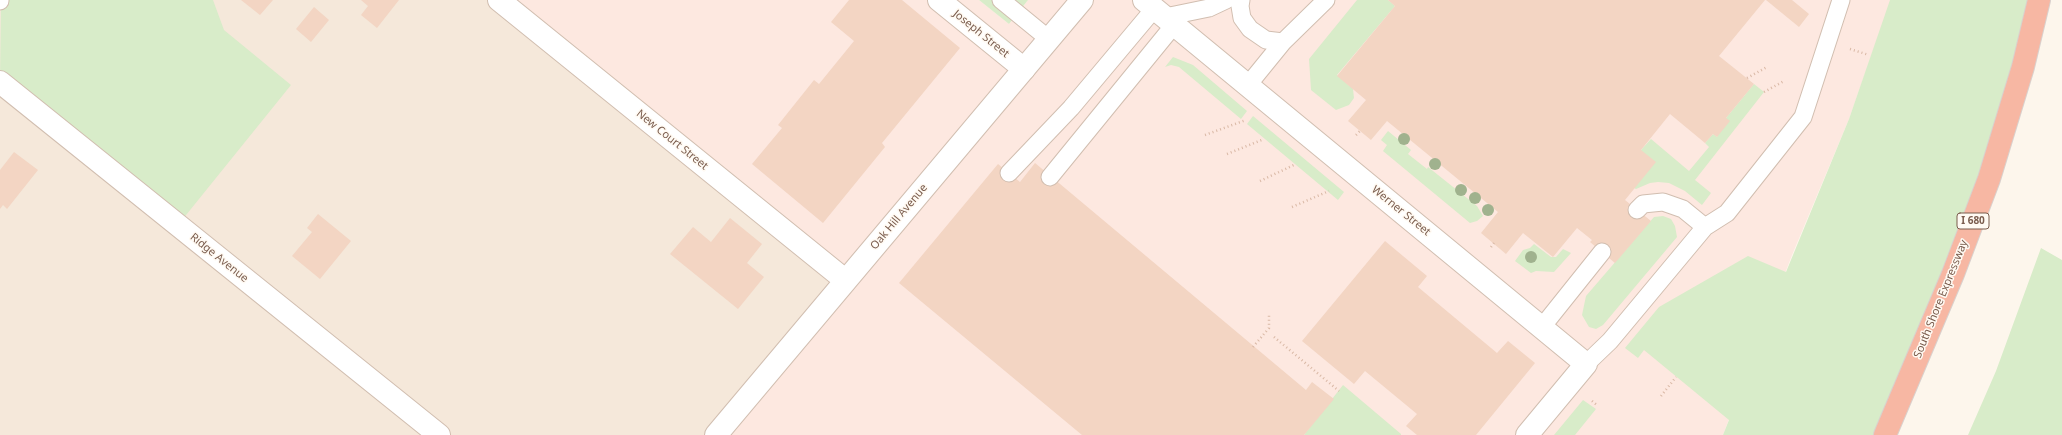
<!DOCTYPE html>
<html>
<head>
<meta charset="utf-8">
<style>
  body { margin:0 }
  canvas { display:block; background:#fdf6ec }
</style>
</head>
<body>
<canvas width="2062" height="435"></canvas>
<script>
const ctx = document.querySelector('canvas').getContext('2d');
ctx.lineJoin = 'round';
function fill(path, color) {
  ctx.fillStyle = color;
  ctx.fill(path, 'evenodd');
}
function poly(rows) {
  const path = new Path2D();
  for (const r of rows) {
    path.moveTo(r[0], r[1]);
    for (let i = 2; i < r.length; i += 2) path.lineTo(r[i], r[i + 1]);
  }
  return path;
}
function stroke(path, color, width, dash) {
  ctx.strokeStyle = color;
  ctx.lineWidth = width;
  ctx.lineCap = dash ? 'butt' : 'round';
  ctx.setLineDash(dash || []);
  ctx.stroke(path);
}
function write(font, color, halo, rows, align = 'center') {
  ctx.font = font + ' "Noto Sans",sans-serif';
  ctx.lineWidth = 3;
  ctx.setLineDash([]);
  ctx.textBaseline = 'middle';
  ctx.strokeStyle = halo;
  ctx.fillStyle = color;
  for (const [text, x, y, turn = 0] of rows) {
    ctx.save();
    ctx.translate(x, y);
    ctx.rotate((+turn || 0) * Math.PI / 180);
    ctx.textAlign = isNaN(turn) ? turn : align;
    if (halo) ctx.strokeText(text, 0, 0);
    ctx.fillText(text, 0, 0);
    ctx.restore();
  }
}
fill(poly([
  [0,0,499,0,845,280,715,435,0,435]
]), '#f5e8da');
fill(poly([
  [499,0,979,0,1009,24,1028,0,1891,0,1849,119,1792,255,1723,435,715,435,845,280]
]), '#fde8e0');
fill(poly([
  [213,0,224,30,291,85,178,225,0,82,1,0],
  [979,0,1028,0,1009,24],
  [1357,0,1388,0,1395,6,1337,75,1353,89,1354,98,1349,105,1336,110,1311,90,1309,59],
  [1890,0,2039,0,2023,67,1885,435,1723,435,1729,420,1644,350,1638,358,1625,348,1659,307,1748,256,1786,272,1849,119],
  [1173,57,1193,65,1247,111,1241,119,1179,67,1171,65,1165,67],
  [1754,84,1764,92,1695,180,1711,193,1702,205,1685,191,1669,183,1658,182,1650,183,1636,189,1634,188,1641,150,1651,139,1689,171,1709,147,1705,143,1713,134,1717,137,1726,118],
  [1253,116,1344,192,1338,200,1247,124],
  [1388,131,1411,150,1408,154,1427,169,1428,167,1477,206,1483,216,1477,221,1470,223,1383,151,1387,145,1381,140],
  [1663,216,1671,219,1675,226,1677,237,1603,325,1596,329,1589,327,1582,315,1586,296,1654,217],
  [1534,244,1551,257,1556,257,1563,249,1571,253,1554,272,1536,271,1531,273,1515,261,1523,250,1530,248],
  [2041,248,2062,260,2062,435,1968,435,1996,371],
  [1343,385,1401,434,1401,435,1304,435],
  [1583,400,1596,409,1575,435,1554,435]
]), '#d8ecc9');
fill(poly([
  [241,0,273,0,260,15],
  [361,0,399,0,377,28,361,15,368,6],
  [849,0,902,0,960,48,882,143,885,147,823,223,752,164,782,128,778,125,814,80,819,84,854,41,831,22],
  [1388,0,1765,0,1719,56,1754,84,1726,118,1730,121,1717,137,1713,134,1705,143,1670,114,1641,150,1656,162,1625,200,1651,221,1615,263,1590,242,1592,240,1577,228,1553,257,1523,233,1506,254,1481,233,1498,212,1387,121,1371,140,1348,121,1366,100,1337,76,1395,6],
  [1766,0,1792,0,1809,14,1799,27],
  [314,7,329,20,311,42,296,29],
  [14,152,38,170,7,209,3,205,0,209,0,170],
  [1035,163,1306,390,1312,382,1334,399,1304,435,1082,435,899,283,998,164,1020,182],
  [318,214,351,241,320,279,292,256,312,232,307,228],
  [730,218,762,244,747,263,764,277,738,309,670,254,693,227,711,242],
  [1385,241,1427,276,1418,287,1497,353,1508,341,1535,363,1476,435,1417,435,1406,426,1417,414,1365,371,1354,384,1302,341]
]), '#f3d5c3');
const service = poly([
  [1001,0,1050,40],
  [1241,0,1240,6,1242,18,1250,29,1266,40,1283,42],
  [0,1,0,0],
  [1165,17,1209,8,1226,0],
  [1248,85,1283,42,1326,0],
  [1009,173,1071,108,1154,9],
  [1050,177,1174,25],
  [1637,210,1643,204,1663,202,1683,209,1705,227],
  [1542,327,1602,252],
  [1586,364,1610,341,1705,227,1727,213,1803,117,1841,0]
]);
const minor = poly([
  [499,0,845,280],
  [939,0,1024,69],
  [1144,0,1586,364,1527,435],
  [0,82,439,435]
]);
const tertiary = poly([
  [716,435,1082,0]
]);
const motorway = poly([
  [1885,435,1953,274,1989,179,2023,67,2039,0]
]);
stroke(service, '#d1beb0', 19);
stroke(minor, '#d1beb0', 24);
stroke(tertiary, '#d1beb0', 24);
stroke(motorway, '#dad1cd', 24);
stroke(poly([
  [1850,49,1869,55],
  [1747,78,1767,67],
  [1764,92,1784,81],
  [1205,135,1246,120],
  [1356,135,1360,131],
  [1227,154,1264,139],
  [1260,181,1296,164],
  [1292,207,1329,191],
  [1491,247,1494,243],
  [1274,337,1339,391],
  [1253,347,1269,328,1269,314],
  [1661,396,1676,377],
  [1592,401,1598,406]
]), '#d9b8a5', 2.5, [1, 3]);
stroke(service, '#fff', 17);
stroke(minor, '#fff', 22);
stroke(tertiary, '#fff', 22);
stroke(motorway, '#f7b7a3', 22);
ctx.fillStyle = '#a0b28e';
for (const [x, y] of [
  [1404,139],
  [1435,164],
  [1461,190],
  [1475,198],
  [1488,210],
  [1531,257]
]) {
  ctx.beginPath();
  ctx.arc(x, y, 6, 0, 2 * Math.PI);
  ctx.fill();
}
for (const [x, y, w] of [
  [1973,221,32]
]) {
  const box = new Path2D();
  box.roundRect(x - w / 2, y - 8, w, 16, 3);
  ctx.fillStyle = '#fffaf3';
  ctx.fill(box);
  stroke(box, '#7a5c4d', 1);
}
write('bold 10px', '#7a5c4d', null, [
  ["I 680",1973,221]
]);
write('11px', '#7a5c4d', '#fffaf3', [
  ["Joseph Street",981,34,39],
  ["New Court Street",672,140,39],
  ["Werner Street",1401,211,39],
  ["Oak Hill Avenue",899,217,-50],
  ["Ridge Avenue",219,258,39],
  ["South Shore Expressway",1941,299,-68]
]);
</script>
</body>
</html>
